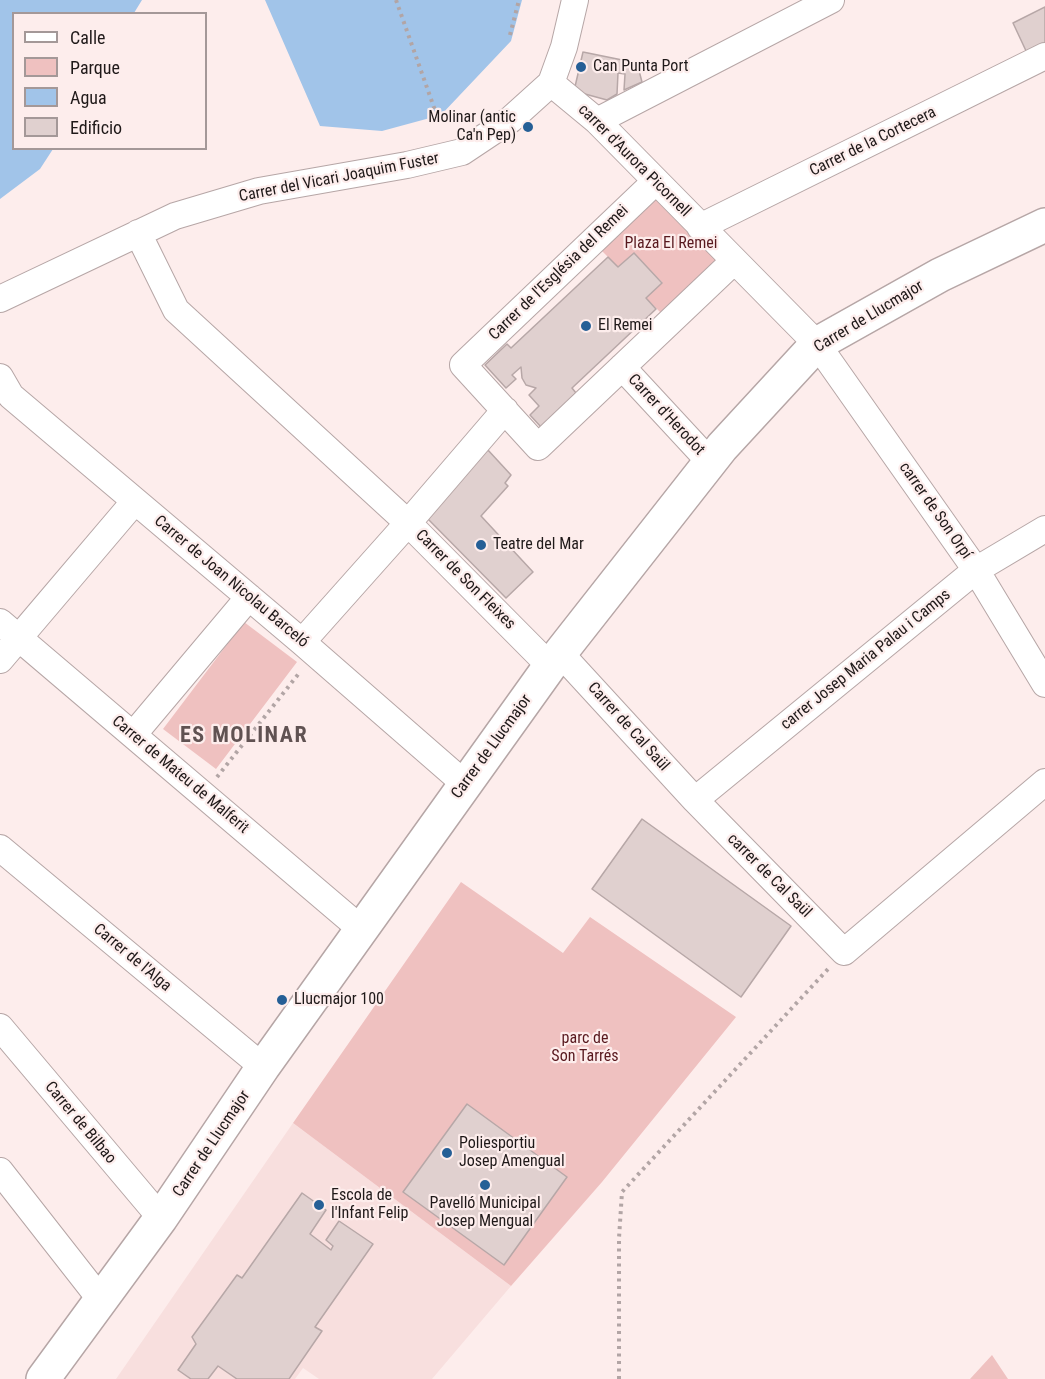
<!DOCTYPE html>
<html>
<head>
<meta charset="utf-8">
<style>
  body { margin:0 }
  #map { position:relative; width:1045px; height:1379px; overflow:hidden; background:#fdedec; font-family:"Roboto Condensed",sans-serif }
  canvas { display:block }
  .legend { position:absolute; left:12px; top:12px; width:195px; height:138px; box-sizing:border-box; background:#fdedec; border:2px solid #a49898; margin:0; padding:8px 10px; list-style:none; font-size:18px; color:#1f1919 }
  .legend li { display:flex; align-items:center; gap:12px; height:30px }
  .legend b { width:30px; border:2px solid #a49898 }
</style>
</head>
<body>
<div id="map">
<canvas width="1045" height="1379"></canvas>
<ul class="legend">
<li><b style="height:8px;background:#fff"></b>Calle</li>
<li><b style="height:16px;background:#efc1c0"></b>Parque</li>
<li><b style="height:16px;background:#a1c4e9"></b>Agua</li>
<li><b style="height:16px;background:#e0d0cf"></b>Edificio</li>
</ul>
</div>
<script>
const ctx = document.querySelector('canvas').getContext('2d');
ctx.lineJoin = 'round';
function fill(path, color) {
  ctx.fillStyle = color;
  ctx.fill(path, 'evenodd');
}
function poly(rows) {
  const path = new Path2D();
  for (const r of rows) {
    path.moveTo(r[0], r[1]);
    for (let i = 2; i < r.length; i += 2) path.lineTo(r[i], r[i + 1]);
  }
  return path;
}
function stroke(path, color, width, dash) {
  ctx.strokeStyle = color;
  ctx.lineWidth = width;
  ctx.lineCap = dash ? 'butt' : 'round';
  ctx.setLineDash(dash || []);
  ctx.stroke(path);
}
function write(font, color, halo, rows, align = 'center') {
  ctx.font = font + ' "Roboto Condensed",sans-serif';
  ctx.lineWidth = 4.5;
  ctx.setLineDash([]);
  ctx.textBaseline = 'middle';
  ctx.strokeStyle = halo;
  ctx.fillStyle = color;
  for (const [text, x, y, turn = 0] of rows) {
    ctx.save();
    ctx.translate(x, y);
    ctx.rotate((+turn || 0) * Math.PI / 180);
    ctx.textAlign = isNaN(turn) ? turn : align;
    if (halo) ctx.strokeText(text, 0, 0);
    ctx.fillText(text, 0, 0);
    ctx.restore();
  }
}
fill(poly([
  [293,1123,511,1286,432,1379,319,1379,303,1368,295,1379,116,1379]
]), '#f8dfde');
fill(poly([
  [656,181,734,261,670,322,646,298,662,282,634,253,618,267,592,241],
  [244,622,297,662,216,769,163,729],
  [461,882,563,953,590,917,736,1017,602,1182,511,1286,293,1123],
  [992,1355,1008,1379,970,1379]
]), '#efc1c0');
fill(poly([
  [0,0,142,0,134,13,14,14,14,148,53,149,40,169,0,199],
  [265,0,522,0,511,41,441,115,382,131,320,126]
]), '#a1c4e9');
const building = poly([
  [1045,7,1045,44,1027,53,1013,23,1045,7],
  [583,52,637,63,642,82,624,90,625,74,618,73,617,94,607,100,574,91,583,52],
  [634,253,662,283,646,298,656,309,572,388,576,393,541,427,530,415,539,406,529,395,536,388,526,385,522,378,521,367,512,375,516,379,506,388,485,365,507,344,511,348,608,257,618,267,634,253],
  [487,449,511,475,505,483,508,486,481,516,533,572,506,598,427,518,487,449],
  [642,819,791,926,741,997,592,889,642,819],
  [467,1104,567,1177,504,1265,403,1192,467,1104],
  [302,1193,326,1210,310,1234,331,1250,333,1246,326,1240,339,1221,373,1244,315,1327,322,1331,289,1379,237,1379,218,1366,208,1379,191,1379,178,1370,196,1344,192,1337,237,1275,242,1278,302,1193]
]);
fill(building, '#e0d0cf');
stroke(building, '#b7a7a7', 1.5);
const street = poly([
  [551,83,597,121,817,344,976,570,1045,684],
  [597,121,831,0],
  [656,181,463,365,538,447,734,261],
  [700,227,1045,56],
  [138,233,176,310,408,523,302,642],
  [0,299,175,216,259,191,407,165,462,152,510,120,551,83,564,47,575,0],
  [622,367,710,462],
  [0,377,11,396,302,642,465,784],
  [505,410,408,523,550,666],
  [0,622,361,929],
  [560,653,695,800,844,952,1045,782],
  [0,660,135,501],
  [133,735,249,597],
  [695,800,976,570,1045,529],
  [0,848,263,1067],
  [0,1027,161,1218],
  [0,1171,101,1300]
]);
const secondary = poly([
  [43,1379,161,1218,263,1067,550,666,722,447,817,344,940,275,1045,225]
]);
stroke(street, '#b6a6a6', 28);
stroke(secondary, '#b6a6a6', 36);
stroke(poly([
  [396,0,437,116],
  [510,35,519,0],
  [217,777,300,672],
  [619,1379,619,1238,622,1192,829,968]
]), '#b2a5a5', 4, [3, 4.5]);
stroke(street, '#fff', 26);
stroke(secondary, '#fff', 33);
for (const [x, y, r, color] of [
  [581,67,6,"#255f96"],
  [528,127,6,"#255f96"],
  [586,326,6,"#255f96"],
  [481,545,6,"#255f96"],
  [282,1000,6,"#255f96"],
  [447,1153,6,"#255f96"],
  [485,1185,6,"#255f96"],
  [319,1205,6,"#255f96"]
]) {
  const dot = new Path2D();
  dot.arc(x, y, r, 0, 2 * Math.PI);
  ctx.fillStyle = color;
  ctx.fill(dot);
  stroke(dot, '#fdedec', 2);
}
write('16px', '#1f1919', '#fdedec', [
  ["Can Punta Port",593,67],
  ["Molinar (antic",516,118,"right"],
  ["Ca'n Pep)",516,136,"right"],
  ["El Remei",598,326],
  ["Teatre del Mar",493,545],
  ["Llucmajor 100",294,1000],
  ["Poliesportiu",459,1144],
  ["Josep Amengual",459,1162],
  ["Escola de",331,1196],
  ["l'Infant Felip",331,1214],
  ["Pavelló Municipal",485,1204,"center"],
  ["Josep Mengual",485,1222,"center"]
], 'left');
write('16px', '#1f1919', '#fdedec', [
  ["Carrer de la Cortecera",873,142,-26],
  ["carrer d'Aurora Picornell",634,161,45],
  ["Carrer del Vicari Joaquim Fuster",339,178,-11],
  ["Carrer de l'Església del Remei",559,273,-44],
  ["Carrer de Llucmajor",869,317,-31],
  ["Carrer d'Herodot",666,415,47],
  ["carrer de Son Orpí",935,511,55],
  ["Carrer de Son Fleixes",465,580,45],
  ["Carrer de Joan Nicolau Barceló",231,582,40],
  ["carrer Josep Maria Palau i Camps",866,660,-39],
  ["Carrer de Cal Saül",628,727,48],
  ["Carrer de Llucmajor",492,747,-54],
  ["Carrer de Mateu de Malferit",180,775,40],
  ["carrer de Cal Saül",769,876,45],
  ["Carrer de l'Alga",132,958,40],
  ["Carrer de Bilbao",80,1123,50],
  ["Carrer de Llucmajor",212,1144,-56]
]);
write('16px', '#58181e', '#fdedec', [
  ["Plaza El Remei",671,244],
  ["parc de",585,1039],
  ["Son Tarrés",585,1057]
]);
ctx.letterSpacing = '1.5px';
write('bold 22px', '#605252', '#fdedec', [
  ["ES MOLINAR",244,736]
]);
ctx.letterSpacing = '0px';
</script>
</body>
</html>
